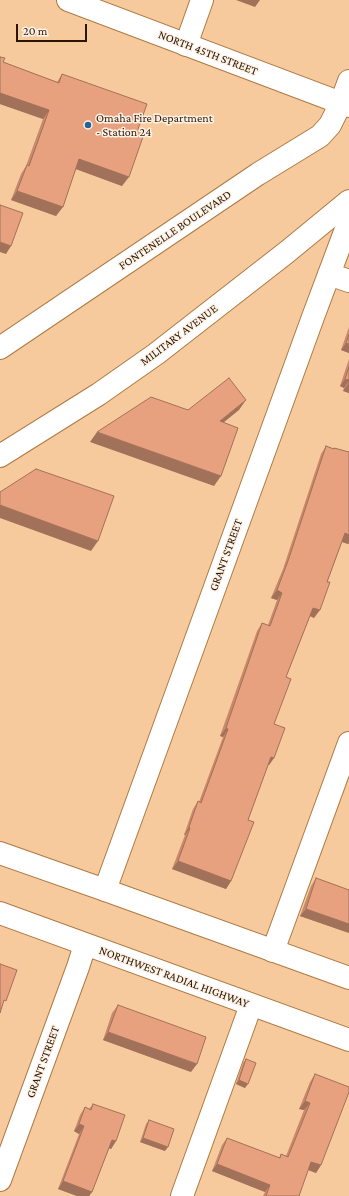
<!DOCTYPE html>
<html>
<head>
<meta charset="utf-8">
<style>
  body { margin:0 }
  #map { position:relative; width:349px; height:1196px; overflow:hidden; background:#f7ca9e; font-family:"Crimson Pro",serif }
  canvas { display:block }
  .scale { position:absolute; left:16px; top:24px; width:71px; height:18px; box-sizing:border-box; border:2px solid #2a1600; border-top:0; padding-left:5px; font-size:12px; line-height:14px; white-space:nowrap; color:#2a1600; -webkit-text-stroke:3px #fef2e7; paint-order:stroke }
</style>
</head>
<body>
<div id="map">
<canvas width="349" height="1196"></canvas>
<div class="scale">20 m</div>
</div>
<script>
const ctx = document.querySelector('canvas').getContext('2d');
ctx.lineJoin = 'round';
function poly(rows) {
  const path = new Path2D();
  for (const r of rows) {
    path.moveTo(r[0], r[1]);
    for (let i = 2; i < r.length; i += 2) path.lineTo(r[i], r[i + 1]);
  }
  return path;
}
function stroke(path, color, width, dash) {
  ctx.strokeStyle = color;
  ctx.lineWidth = width;
  ctx.lineCap = dash ? 'butt' : 'round';
  ctx.setLineDash(dash || []);
  ctx.stroke(path);
}
function fill(path, color) {
  ctx.fillStyle = color;
  ctx.fill(path, 'evenodd');
}
function write(font, color, halo, rows, align = 'center') {
  ctx.font = font + ' "Crimson Pro",serif';
  ctx.lineWidth = 3;
  ctx.setLineDash([]);
  ctx.textBaseline = 'middle';
  ctx.strokeStyle = halo;
  ctx.fillStyle = color;
  for (const [text, x, y, turn = 0] of rows) {
    ctx.save();
    ctx.translate(x, y);
    ctx.rotate((+turn || 0) * Math.PI / 180);
    ctx.textAlign = isNaN(turn) ? turn : align;
    if (halo) ctx.strokeText(text, 0, 0);
    ctx.fillText(text, 0, 0);
    ctx.restore();
  }
}
const minor = poly([
  [186,45,202,0],
  [329,274,349,281],
  [0,348,258,174,320,136,330,125,341,103,349,81],
  [105,890,313,317,349,221],
  [273,951,349,743],
  [0,1180,78,967,85,945],
  [182,1196,251,1005]
]);
const major = poly([
  [68,0,349,106],
  [0,456,99,394,156,354,287,252,349,201],
  [0,853,105,890,349,978],
  [0,913,349,1040]
]);
stroke(minor, '#ae7a42', 24);
stroke(major, '#ae7a42', 24);
stroke(minor, '#fff', 22);
stroke(major, '#fff', 22);
fill(poly([
  [0,57,3,62,57,82,62,74,138,129,122,186,76,169,56,216,11,200,21,174,26,166,43,119,0,104],
  [349,327,349,353,341,350],
  [349,359,349,393,343,391,344,388,340,386],
  [326,446,334,449,334,448,348,452,349,451,349,543,348,544,342,542,314,618,310,616,286,677,274,724,274,758,269,765,268,765,248,820,231,881,226,889,172,869,185,835,184,835,193,809,198,801,199,802,223,737,220,736,257,631,262,623,268,625,277,600,271,598,283,569,321,454],
  [316,878,349,890,349,933,300,916,311,886],
  [118,1005,191,1072,103,1040,112,1013],
  [246,1059,245,1088,236,1084,243,1063],
  [315,1074,321,1165,316,1173,308,1170,299,1196,263,1196,265,1192,212,1171,222,1145,227,1138,279,1158,281,1154,286,1156,304,1110,299,1109,310,1082],
  [93,1104,116,1141,111,1149,109,1148,92,1192,89,1196,77,1196,58,1189,79,1134,74,1131,80,1115,85,1107,89,1109],
  [149,1120,165,1151,140,1142,146,1124]
]), '#c88a6d');
fill(poly([
  [236,0,260,0,255,7],
  [0,93,49,110,43,119,0,104],
  [79,159,129,177,122,186,73,168],
  [17,191,63,207,56,216,11,200],
  [0,242,11,246,6,254,0,252],
  [346,343,349,344,349,353,341,350],
  [345,379,349,380,344,388,340,386],
  [348,384,349,384,349,393,343,391],
  [246,400,239,410,213,431,220,421],
  [97,432,221,476,214,486,90,442],
  [0,505,98,541,91,551,0,518],
  [345,533,349,535,349,543,348,544,339,541],
  [277,590,282,593,277,600,271,598],
  [313,608,320,610,314,618,308,615],
  [226,728,228,729,223,737,220,736],
  [271,757,274,758,269,765,266,764],
  [189,827,190,828,185,835,184,835],
  [178,861,231,881,226,889,172,869],
  [306,909,349,924,349,933,300,916],
  [108,1032,197,1064,191,1072,103,1040],
  [239,1080,248,1084,245,1088,236,1084],
  [305,1101,310,1103,304,1110,299,1109],
  [79,1124,84,1126,79,1134,74,1131],
  [143,1138,168,1147,165,1151,140,1142],
  [112,1140,116,1141,111,1149,107,1147],
  [311,1162,321,1165,316,1173,306,1169],
  [217,1164,270,1185,265,1192,212,1171],
  [63,1181,92,1192,89,1196,77,1196,58,1189]
]), '#a27159');
const building = poly([
  [0,57,5,58,3,62,59,83,62,74,147,104,138,129,145,131,129,177,79,159,63,207,17,191,27,165,29,166,49,110,0,93,0,57],
  [0,205,23,213,11,246,0,242,0,205],
  [349,335,349,344,346,343,349,335],
  [349,367,349,384,348,384,349,380,345,379,349,367],
  [229,378,246,400,220,421,238,428,221,476,97,432,151,397,188,410,229,378],
  [326,446,334,449,334,448,349,452,349,535,345,533,327,582,330,582,320,610,313,608,286,677,291,679,274,724,285,728,274,758,271,757,248,820,254,822,231,881,178,861,190,828,189,827,198,801,201,803,228,729,226,728,262,623,270,626,282,593,277,590,288,561,326,446],
  [36,469,114,496,98,541,0,505,0,492,36,469],
  [316,878,349,890,349,924,306,909,316,878],
  [0,964,17,970,6,1001,4,1000,0,1013,0,964],
  [118,1005,206,1037,197,1064,108,1032,118,1005],
  [246,1059,256,1063,248,1084,239,1080,246,1059],
  [315,1074,349,1087,349,1092,321,1165,311,1162,299,1196,266,1196,270,1185,217,1164,227,1138,280,1158,281,1154,288,1157,310,1103,305,1101,315,1074],
  [93,1104,125,1115,116,1141,112,1140,92,1192,63,1181,84,1126,79,1124,85,1107,91,1110,93,1104],
  [149,1120,174,1129,168,1147,143,1138,149,1120]
]);
fill(building, '#e8a17f');
stroke(building, '#a27159', 1);
for (const [x, y, r, color] of [
  [88,125,4,"#21649a"]
]) {
  const dot = new Path2D();
  dot.arc(x, y, r, 0, 2 * Math.PI);
  ctx.fillStyle = color;
  ctx.fill(dot);
  stroke(dot, '#fef2e7', 1.5);
}
write('12px', '#2a1600', '#fef2e7', [
  ["NORTH 45TH STREET",208,53,21],
  ["FONTENELLE BOULEVARD",175,230,-34],
  ["MILITARY AVENUE",179,335,-37],
  ["GRANT STREET",226,555,-70],
  ["NORTHWEST RADIAL HIGHWAY",174,977,20],
  ["GRANT STREET",43,1062,-70]
]);
write('12px', '#2a1600', '#fef2e7', [
  ["Omaha Fire Department",96,118],
  ["- Station 24",96,132]
], 'left');
</script>
</body>
</html>
